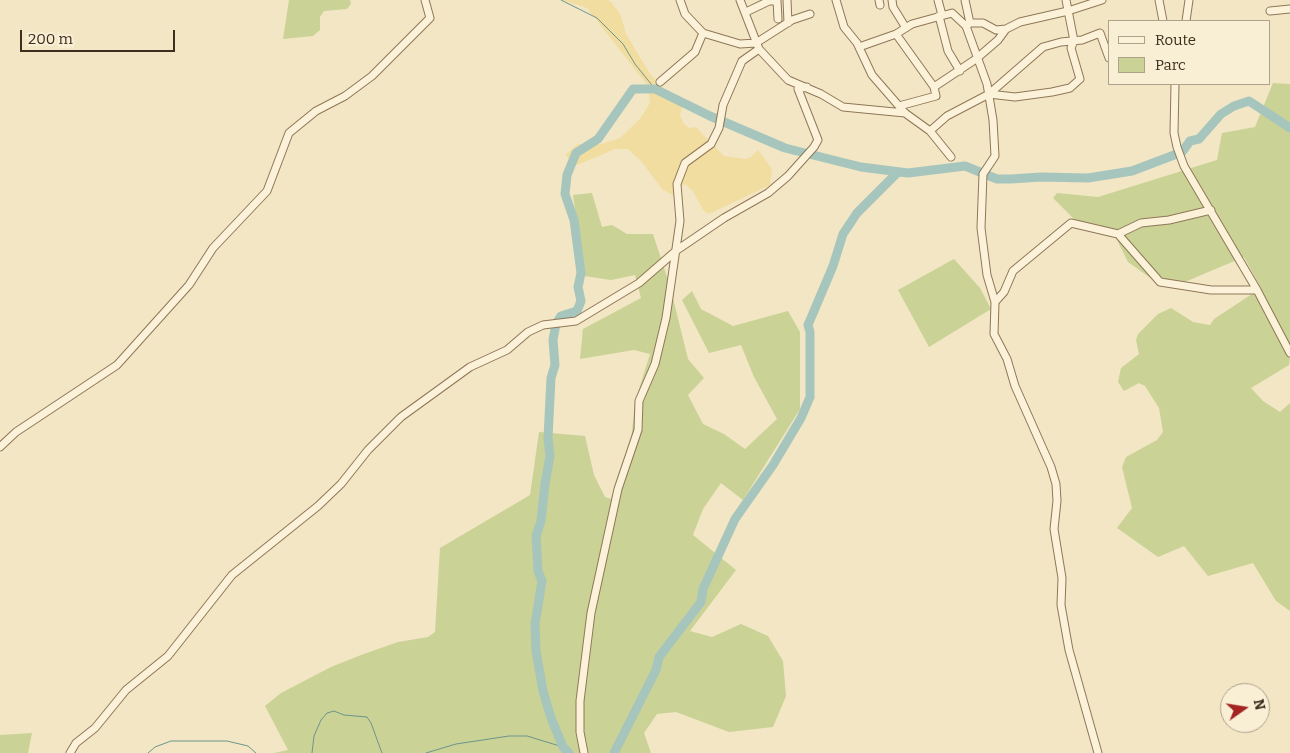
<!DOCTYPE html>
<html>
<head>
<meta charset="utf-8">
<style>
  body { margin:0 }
  #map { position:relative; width:1290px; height:753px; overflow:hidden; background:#f2e6c4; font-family:Bitter,serif }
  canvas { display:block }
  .legend { position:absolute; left:1108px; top:20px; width:162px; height:65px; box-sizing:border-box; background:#f9efd5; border:1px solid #aea28c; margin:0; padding:6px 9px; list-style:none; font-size:15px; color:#3e2e1e }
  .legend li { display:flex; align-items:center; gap:10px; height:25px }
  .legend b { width:25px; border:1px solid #aea28c }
  .north { position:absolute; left:1220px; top:683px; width:50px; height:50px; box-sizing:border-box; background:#f9efd5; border:1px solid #aea28c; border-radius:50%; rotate:77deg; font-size:14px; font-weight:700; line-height:20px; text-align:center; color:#3e2e1e }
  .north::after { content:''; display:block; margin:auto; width:18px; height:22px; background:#a42422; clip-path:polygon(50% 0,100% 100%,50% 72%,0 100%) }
  .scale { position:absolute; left:20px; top:30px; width:155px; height:22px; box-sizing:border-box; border:2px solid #3e2e1e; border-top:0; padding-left:6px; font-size:15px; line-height:18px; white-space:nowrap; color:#3e2e1e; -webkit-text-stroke:4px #f9efd5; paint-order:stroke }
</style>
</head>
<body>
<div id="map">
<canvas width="1290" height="753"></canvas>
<ul class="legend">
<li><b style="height:6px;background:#fcf2d9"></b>Route</li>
<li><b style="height:14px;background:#cad296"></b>Parc</li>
</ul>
<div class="north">N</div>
<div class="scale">200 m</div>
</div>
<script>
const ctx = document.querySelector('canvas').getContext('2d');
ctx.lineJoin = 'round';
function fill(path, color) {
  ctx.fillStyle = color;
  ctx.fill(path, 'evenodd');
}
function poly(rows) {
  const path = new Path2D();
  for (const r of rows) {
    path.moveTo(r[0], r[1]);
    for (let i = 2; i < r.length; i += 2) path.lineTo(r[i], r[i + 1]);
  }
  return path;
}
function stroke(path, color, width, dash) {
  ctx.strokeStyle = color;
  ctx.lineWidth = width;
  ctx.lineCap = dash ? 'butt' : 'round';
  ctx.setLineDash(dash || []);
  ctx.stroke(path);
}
fill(poly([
  [289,0,350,0,351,4,347,9,324,11,320,17,320,30,313,36,283,39],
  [1273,83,1290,84,1290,357,1289,365,1251,388,1263,401,1280,412,1290,403,1290,611,1276,601,1253,563,1208,576,1184,546,1158,557,1117,528,1132,508,1122,467,1126,457,1157,440,1163,432,1159,408,1145,386,1139,383,1124,391,1118,382,1121,368,1139,354,1136,340,1138,334,1158,314,1171,308,1193,322,1210,325,1214,319,1261,288,1244,257,1187,281,1163,287,1128,262,1113,232,1076,221,1053,198,1057,193,1098,197,1217,160,1222,133,1255,127],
  [592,193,602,227,612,225,627,234,653,234,670,286,688,359,704,378,688,395,703,424,724,434,745,449,777,419,754,377,741,345,709,353,682,300,692,291,701,309,733,326,788,311,800,332,800,409,743,500,721,483,703,509,693,535,736,570,690,631,712,637,741,624,768,636,783,661,786,696,773,727,729,732,676,712,657,714,644,733,651,753,274,753,288,750,265,706,281,693,331,667,361,655,398,642,428,637,435,632,440,548,530,495,539,432,585,436,594,475,605,497,611,499,631,441,635,402,650,354,634,350,580,359,583,329,641,298,635,275,611,280,584,276,573,195],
  [954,259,980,288,991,309,929,347,898,290],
  [32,733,28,753,0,753,0,735]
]), '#cad296');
fill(poly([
  [562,0,608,0,612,3,621,16,626,34,650,74,682,107,680,115,684,124,689,128,696,127,724,156,745,159,751,157,758,150,772,169,770,185,709,214,703,210,693,191,685,184,673,195,663,190,641,161,628,149,615,149,577,165,565,155,578,144,601,144,620,138,640,119,650,103,648,86,587,8]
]), '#f1dd9f');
stroke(poly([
  [561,0,597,18,623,44,635,64,655,89],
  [148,753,155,747,171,741,227,741,248,746,256,753],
  [312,753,314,736,321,720,327,713,334,711,344,715,367,717,371,723,382,753],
  [426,753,456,744,509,736,527,736,563,747]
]), '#6c958c', 1);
stroke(poly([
  [569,753,563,747,551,718,543,691,536,651,535,624,542,581,538,571,536,536,541,521,545,484,550,456,548,438,551,378,555,365,553,340,556,324,561,316,577,311,581,301,578,287,581,273,574,220,565,194,567,175,576,153,598,139,633,89,655,89,710,116,785,148,861,167,908,173,965,166,997,179,1011,179,1041,177,1088,178,1132,171,1182,152,1190,141,1199,139,1221,114,1234,106,1249,101,1290,128],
  [614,753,656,670,659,657,701,602,703,589,735,519,773,465,801,418,810,397,810,332,808,325,833,266,843,234,857,213,898,172]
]), '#a6c5bd', 9);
const minor = poly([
  [680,0,685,14,703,33,740,44,756,43,792,20,810,14],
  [740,0,759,49,788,80,821,94,843,107,905,113],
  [787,0,788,23],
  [836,0,844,27,857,43,872,75,905,113,930,131,951,157],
  [879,0,880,5],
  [892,0,893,7,906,28],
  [938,0,942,15],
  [965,0,970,23],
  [1159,0,1163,21],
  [1270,11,1290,9],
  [746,12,769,1,777,1,778,19],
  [939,16,948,51,960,71],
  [1186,21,1189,0],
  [966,26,970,23,983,23,996,30,1006,29,1020,22,1068,11,1102,0],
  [896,34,934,87],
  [859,47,896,34,912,24,952,13,966,26,987,84,993,120,995,156,983,174,981,228,987,275,995,302,994,334,1007,359,1015,386,1051,467,1056,484,1057,501,1054,529,1062,578,1061,605,1069,650,1098,753],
  [660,82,695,52,703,33],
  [1175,84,1174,133,1177,147,1184,166,1257,290,1290,353],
  [989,94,1015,97,1052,92,1070,88,1080,79,1071,48,1074,41,1066,0],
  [899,106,936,96,934,87,976,59,998,40,1006,29],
  [930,131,947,116,989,94,1043,47,1061,42,1082,40,1100,33,1109,58],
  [1118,234,1141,223,1169,220,1211,210],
  [995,302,1004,292,1013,271,1071,223,1118,234,1160,282,1211,290,1257,290],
  [0,447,16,432,117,365,189,285,213,248,267,191,289,133,316,111,345,96,372,76,430,18,425,0],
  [70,753,76,743,95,728,126,690,168,656,232,575,318,506,341,484,368,450,401,417,470,367,507,350,528,332,543,325,576,321,639,283,677,250,724,218,768,193,788,176,814,147,818,140,798,89,807,87],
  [584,753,580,732,580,701,591,613,618,489,638,430,639,401,655,364,666,318,680,221,677,184,685,163,711,144,719,128,723,105,742,61,759,49]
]);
stroke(minor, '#8f7758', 9);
stroke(minor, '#fcf2d9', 7);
</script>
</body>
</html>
